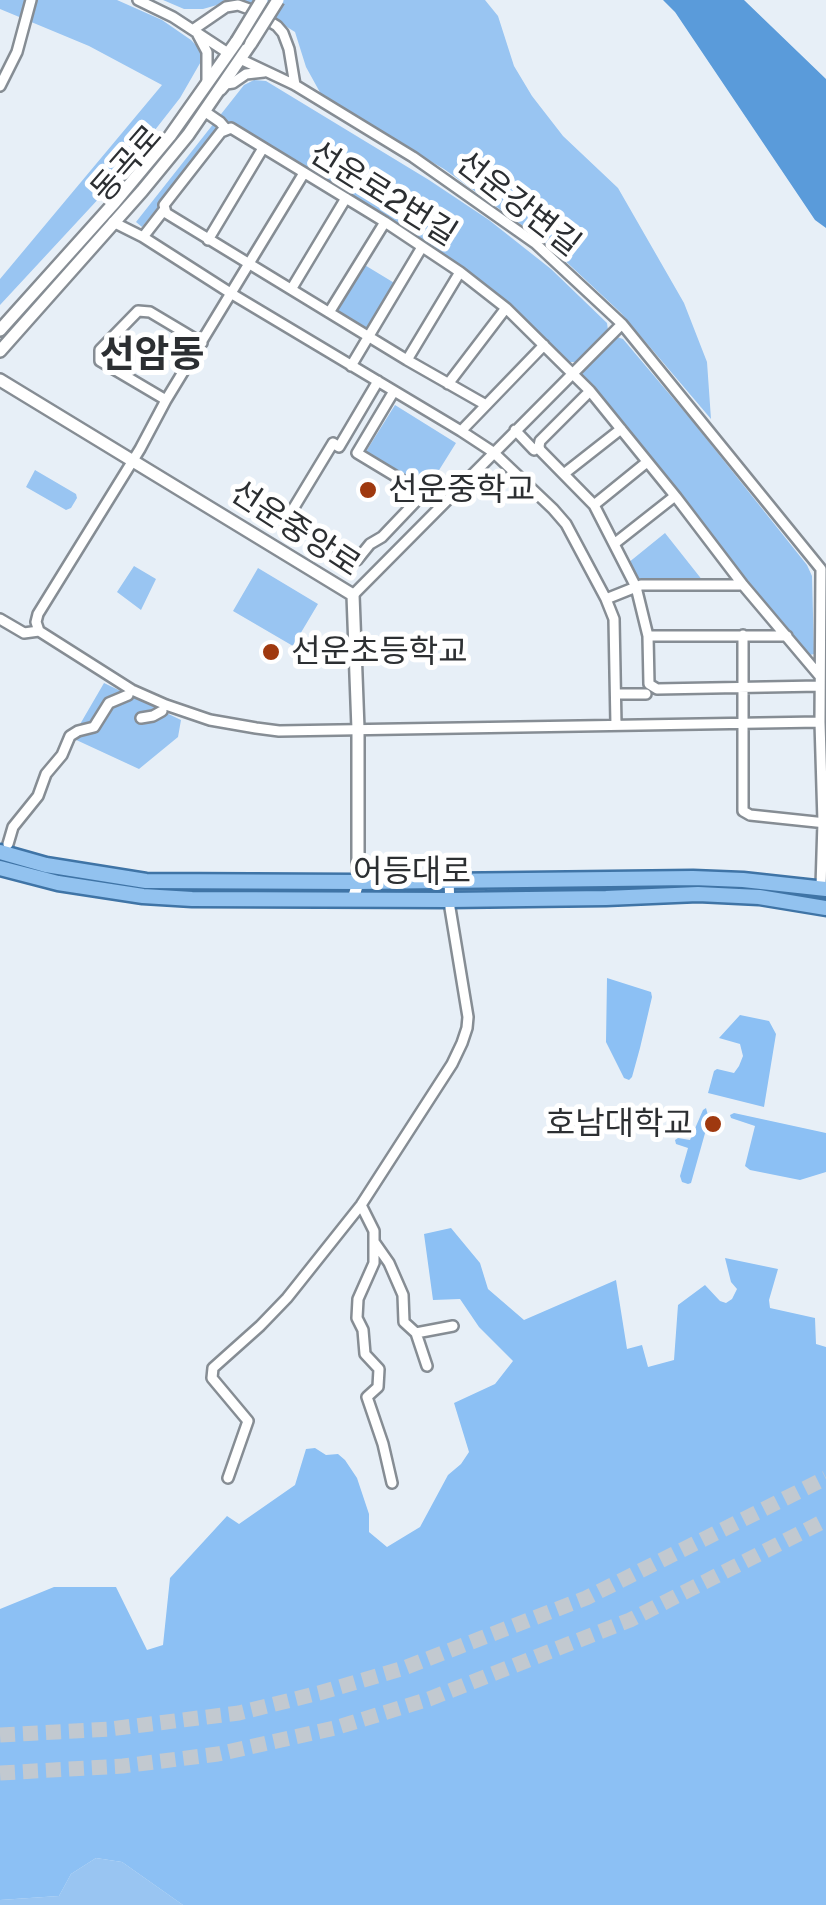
<!DOCTYPE html>
<html>
<head>
<meta charset="utf-8">
<style>
  body { margin:0 }
  canvas { display:block; background:#e7eff7 }
</style>
</head>
<body>
<canvas width="826" height="1905"></canvas>
<script>
const ctx = document.querySelector('canvas').getContext('2d');
ctx.lineJoin = 'round';
function fill(path, color) {
  ctx.fillStyle = color;
  ctx.fill(path, 'evenodd');
}
function poly(rows) {
  const path = new Path2D();
  for (const r of rows) {
    path.moveTo(r[0], r[1]);
    for (let i = 2; i < r.length; i += 2) path.lineTo(r[i], r[i + 1]);
  }
  return path;
}
function stroke(path, color, width, dash) {
  ctx.strokeStyle = color;
  ctx.lineWidth = width;
  ctx.lineCap = dash ? 'butt' : 'round';
  ctx.setLineDash(dash || []);
  ctx.stroke(path);
}
function write(font, color, halo, rows, align = 'center') {
  ctx.font = font + ' "Public Sans","Noto Sans KR",sans-serif';
  ctx.lineWidth = 10;
  ctx.setLineDash([]);
  ctx.textBaseline = 'middle';
  ctx.strokeStyle = halo;
  ctx.fillStyle = color;
  for (const [text, x, y, turn = 0] of rows) {
    ctx.save();
    ctx.translate(x, y);
    ctx.rotate((+turn || 0) * Math.PI / 180);
    ctx.textAlign = isNaN(turn) ? turn : align;
    if (halo) ctx.strokeText(text, 0, 0);
    ctx.fillText(text, 0, 0);
    ctx.restore();
  }
}
fill(poly([
  [0,0,117,0,162,20,191,40,198,47,203,58,180,98,115,181,0,305,0,279,162,85,89,46,0,9],
  [163,0,225,0,217,5,203,9,184,9],
  [244,0,485,0,498,16,514,66,532,96,563,136,618,188,684,303,707,362,711,419,621,313,544,241,444,169,352,116,322,96,306,67,295,32],
  [254,80,266,81,429,180,489,220,551,269,607,323,608,330,576,362,570,362,527,321,445,256,227,121,142,227,136,222,244,85],
  [363,264,396,284,368,330,341,313,338,309,339,302],
  [617,337,623,339,693,422,807,565,812,576,814,654,810,655,798,642,582,377,582,370],
  [395,405,456,443,426,491,365,453],
  [35,470,76,494,77,498,71,508,66,510,26,487],
  [665,533,703,581,639,582,628,563],
  [134,566,156,579,141,610,117,592],
  [258,568,318,604,293,646,233,611],
  [104,683,181,720,178,737,139,769,72,738],
  [96,1858,122,1862,183,1905,0,1905,0,1900,59,1896,71,1874]
]), '#99c5f2');
fill(poly([
  [607,978,651,992,652,997,640,1048,632,1077,629,1080,624,1078,606,1042],
  [740,1015,769,1021,776,1034,764,1107,708,1093,714,1071,717,1069,734,1073,739,1066,743,1056,740,1044,719,1038],
  [706,1108,709,1119,691,1183,688,1184,682,1182,680,1176,688,1148,676,1144,675,1140,678,1138,690,1140,703,1110],
  [734,1113,826,1133,826,1172,800,1180,750,1170,745,1166,755,1126,731,1118,730,1115],
  [451,1228,480,1263,488,1289,524,1320,616,1280,627,1349,642,1345,648,1367,674,1360,678,1305,705,1285,720,1301,726,1303,732,1299,737,1289,731,1282,725,1258,778,1269,769,1300,770,1308,815,1318,816,1344,826,1347,826,1905,183,1905,122,1862,96,1858,71,1874,59,1896,0,1900,0,1609,54,1587,116,1587,147,1650,163,1645,170,1578,227,1516,239,1524,295,1485,306,1449,315,1448,326,1455,338,1454,345,1460,357,1478,369,1514,369,1532,387,1547,420,1527,448,1475,461,1464,469,1452,454,1403,495,1384,513,1361,479,1327,460,1299,433,1300,424,1234]
]), '#8cc0f4');
fill(poly([
  [663,0,744,0,826,79,826,228,815,220,675,12]
]), '#5a9bda');
stroke(poly([
  [0,1735,110,1729,239,1713,319,1693,404,1668,586,1598,826,1478],
  [0,1773,123,1766,218,1754,335,1728,429,1699,630,1620,826,1520]
]), '#c2c9d0', 15, [15, 8]);
const street = poly([
  [138,0,173,17,228,53],
  [194,29,226,7,238,5,249,9,277,26,283,33,289,49,295,85],
  [198,35,207,52,207,82],
  [240,59,295,85,413,157,535,243,622,324,821,569,820,722,823,822,821,887],
  [0,86,17,52,31,0],
  [221,90,226,84,233,83,246,74,264,72],
  [204,111,220,122,226,129],
  [113,222,143,237,232,294,461,431,493,452,553,509,566,524,606,599,614,619,616,725],
  [143,237,164,210],
  [208,240,263,148],
  [292,288,346,198],
  [330,311,385,222],
  [407,360,460,272],
  [351,366,422,247],
  [378,381,339,447,333,443,287,519,357,560,370,544,382,537,422,495,420,491,357,453,394,391],
  [448,384,506,308],
  [590,391,540,441,539,446,540,450,594,505,636,587,648,636,649,684,657,689,820,686],
  [166,400,100,361,100,350,138,311,150,312,202,343],
  [486,405,407,360,166,213,164,205,221,132,231,128,385,222,460,272,506,308,590,391,676,497,743,585,819,675],
  [515,430,534,450],
  [461,431,544,345],
  [565,473,621,429],
  [594,505,647,462],
  [614,544,675,496],
  [353,595,622,324],
  [606,599,641,585,743,585],
  [0,619,24,633,39,631],
  [39,631,132,690,166,705,210,720,256,728,279,731,820,722],
  [39,631,36,622,38,614,140,449,166,400,304,173],
  [743,635,743,811,750,815,826,823],
  [648,636,787,636],
  [616,694,646,694],
  [141,718,153,716,162,711],
  [8,844,13,827,38,796,46,774,62,755,70,736,78,731,94,727,109,703,128,695],
  [361,1205,374,1231,374,1263,358,1299,357,1318,363,1330,365,1354,379,1369,378,1387,367,1397,383,1444,392,1483],
  [375,1243,389,1263,403,1295,404,1322,416,1333,427,1366],
  [416,1333,453,1326],
  [228,1478,248,1421,212,1378,213,1368,260,1326,287,1298,361,1205,452,1064,462,1043,467,1028,468,1017,450,908,449,879]
]);
const secondary = poly([
  [0,330,115,202,170,136,237,41],
  [0,351,142,191,188,135,251,43],
  [0,380,353,595,358,729,358,882,353,900]
]);
const primary = poly([
  [0,852,46,865,146,881,358,882,693,878,743,880,826,889],
  [0,868,58,883,143,896,192,899,449,900,606,898,698,894,759,897,826,908]
]);
stroke(street, '#868d94', 14);
stroke(secondary, '#868d94', 16);
stroke(primary, '#3f74a6', 19);
stroke(street, '#fff', 9);
stroke(secondary, '#fff', 11);
stroke(primary, '#92c2ef', 14);
const secondaryBridge = poly([
  [237,41,262,0],
  [251,43,278,0]
]);
stroke(secondaryBridge, '#868d94', 16, []);
stroke(secondaryBridge, '#fff', 11);
for (const [x, y, r, color] of [
  [368,490,10,"#9f390f"],
  [271,652,10,"#9f390f"],
  [713,1124,10,"#9f390f"]
]) {
  const dot = new Path2D();
  dot.arc(x, y, r, 0, 2 * Math.PI);
  ctx.fillStyle = color;
  ctx.fill(dot);
  stroke(dot, '#fff', 4);
}
write('32px', '#2c2f32', '#fff', [
  ["동곡로",127,164,-49],
  ["선운로2번길",383,194,32],
  ["선운강변길",518,204,38],
  ["선운중앙로",295,529,33],
  ["어등대로",412,872]
]);
write('32px', '#2c2f32', '#fff', [
  ["선운중학교",388,490],
  ["선운초등학교",291,652],
  ["호남대학교",693,1124,"right"]
], 'left');
write('bold 38px', '#2c2f32', '#fff', [
  ["선암동",152,355]
]);
</script>
</body>
</html>
